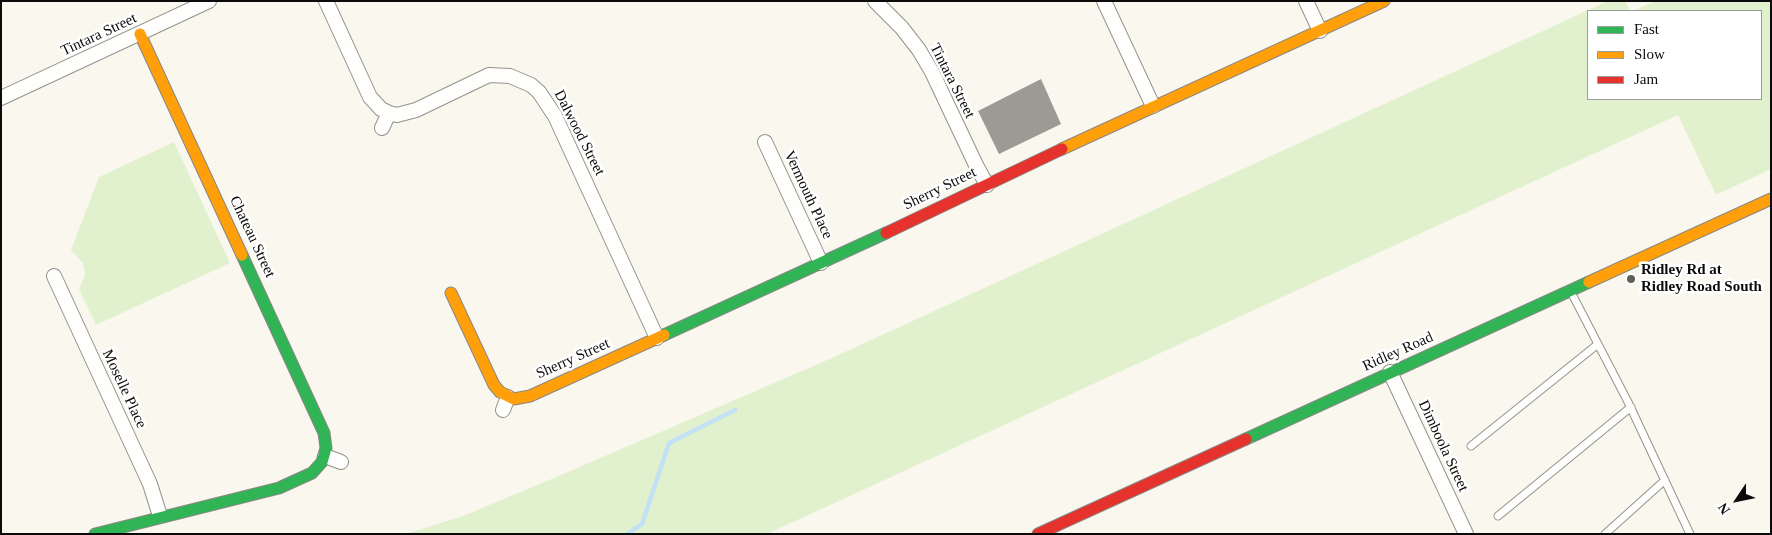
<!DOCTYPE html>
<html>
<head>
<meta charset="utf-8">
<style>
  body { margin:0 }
  #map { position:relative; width:1772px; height:535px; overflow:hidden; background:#faf8ee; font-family:"Times New Roman",serif }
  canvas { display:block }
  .frame { position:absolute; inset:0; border:2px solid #0b0b0b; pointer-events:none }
  .legend { position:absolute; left:1587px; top:10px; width:175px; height:90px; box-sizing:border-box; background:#fff; border:1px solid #9d9d9d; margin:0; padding:6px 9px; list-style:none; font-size:15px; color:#0b0b0b }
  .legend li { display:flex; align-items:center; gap:10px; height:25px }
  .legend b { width:25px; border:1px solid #9d9d9d }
  .north { position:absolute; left:1712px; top:475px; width:50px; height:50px; -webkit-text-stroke:4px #fff; paint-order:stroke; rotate:236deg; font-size:14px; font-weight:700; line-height:20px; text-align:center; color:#0b0b0b }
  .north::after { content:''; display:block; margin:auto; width:18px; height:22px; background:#0b0b0b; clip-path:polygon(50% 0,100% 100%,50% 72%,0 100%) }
</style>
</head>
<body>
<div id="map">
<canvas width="1772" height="535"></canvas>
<div class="frame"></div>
<ul class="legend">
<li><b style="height:6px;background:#30b455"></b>Fast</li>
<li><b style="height:6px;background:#ff9f0a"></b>Slow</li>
<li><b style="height:6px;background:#e5322d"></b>Jam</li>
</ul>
<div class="north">N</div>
</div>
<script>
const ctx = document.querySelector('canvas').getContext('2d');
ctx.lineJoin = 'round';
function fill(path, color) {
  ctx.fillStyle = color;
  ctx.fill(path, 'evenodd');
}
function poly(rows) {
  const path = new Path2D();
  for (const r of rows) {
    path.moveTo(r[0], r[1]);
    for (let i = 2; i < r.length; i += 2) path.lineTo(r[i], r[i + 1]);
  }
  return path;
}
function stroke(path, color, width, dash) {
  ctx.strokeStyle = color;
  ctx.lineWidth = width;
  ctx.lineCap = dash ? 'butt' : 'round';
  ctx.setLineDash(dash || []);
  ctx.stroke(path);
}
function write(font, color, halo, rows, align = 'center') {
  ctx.font = font + ' "Times New Roman",serif';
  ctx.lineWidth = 5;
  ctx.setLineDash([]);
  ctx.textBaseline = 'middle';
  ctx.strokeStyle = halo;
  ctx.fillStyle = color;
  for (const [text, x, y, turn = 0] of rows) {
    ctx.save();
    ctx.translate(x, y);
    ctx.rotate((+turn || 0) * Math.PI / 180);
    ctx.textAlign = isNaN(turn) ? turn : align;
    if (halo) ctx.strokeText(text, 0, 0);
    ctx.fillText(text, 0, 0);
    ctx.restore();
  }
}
fill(poly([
  [1608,1,1625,1,1630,11,1588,11,1588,99,1761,99,1761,11,1633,11,1655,1,1771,1,1771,169,1716,195,1678,115,767,534,405,534,463,516,554,478,832,358],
  [174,142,230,263,96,325,79,289,85,275,83,263,71,250,99,177]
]), '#e1f0cd');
stroke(poly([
  [627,534,642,524,669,443,735,410]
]), '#c3e1f4', 4.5);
fill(poly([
  [1041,79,1061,124,999,154,978,111]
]), '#9c9a94');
const lane = poly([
  [1571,292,1628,402,1690,534],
  [1471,446,1598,344],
  [1498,516,1631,407],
  [1605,534,1665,480]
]);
const street = poly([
  [326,1,370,97,381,109,389,113,397,115,416,110,489,75,510,76,531,85,539,92,555,116,657,338],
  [875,1,902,28,919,50,932,72,976,165,987,185],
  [1104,1,1153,106],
  [1306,1,1320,31],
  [1,98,209,1],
  [382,128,389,113],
  [765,142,821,263],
  [54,276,150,484,160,516],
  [1390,372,1466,534],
  [503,410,508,397],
  [325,456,341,462]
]);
const fast = poly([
  [664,335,886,233],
  [1246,439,1589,282],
  [95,534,279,488,312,473,322,462,326,448,324,433,242,255]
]);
const slow = poly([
  [140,34,242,255],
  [1062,149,1384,1],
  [1589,282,1771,199],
  [451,293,494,385,500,392,514,399,530,396,664,335]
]);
const jam = poly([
  [886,233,1062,149],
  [1038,534,1246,439]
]);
stroke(lane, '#93928d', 9);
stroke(street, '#93928d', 16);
stroke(fast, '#898884', 13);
stroke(slow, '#898884', 13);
stroke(jam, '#898884', 13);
stroke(lane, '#fefefc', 7);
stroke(street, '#fefefc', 14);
stroke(fast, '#30b455', 11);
stroke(slow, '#ff9f0a', 11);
stroke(jam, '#e5322d', 11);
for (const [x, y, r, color] of [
  [1631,279,5,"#5f5e5a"]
]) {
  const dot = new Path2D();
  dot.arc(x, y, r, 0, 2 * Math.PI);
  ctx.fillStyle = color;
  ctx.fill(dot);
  stroke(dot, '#fff', 2);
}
write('15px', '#0b0b0b', '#fff', [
  ["Tintara Street",99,35,-25],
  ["Tintara Street",952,81,63],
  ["Dalwood Street",579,133,63],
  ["Sherry Street",940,189,-26],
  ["Vermouth Place",808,195,65],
  ["Chateau Street",252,237,65],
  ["Ridley Road",1398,352,-24],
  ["Sherry Street",573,359,-24],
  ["Moselle Place",124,389,65],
  ["Dimboola Street",1443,446,65]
]);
write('bold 15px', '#0b0b0b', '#fff', [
  ["Ridley Rd at",1641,270],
  ["Ridley Road South",1641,287]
], 'left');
</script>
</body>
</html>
